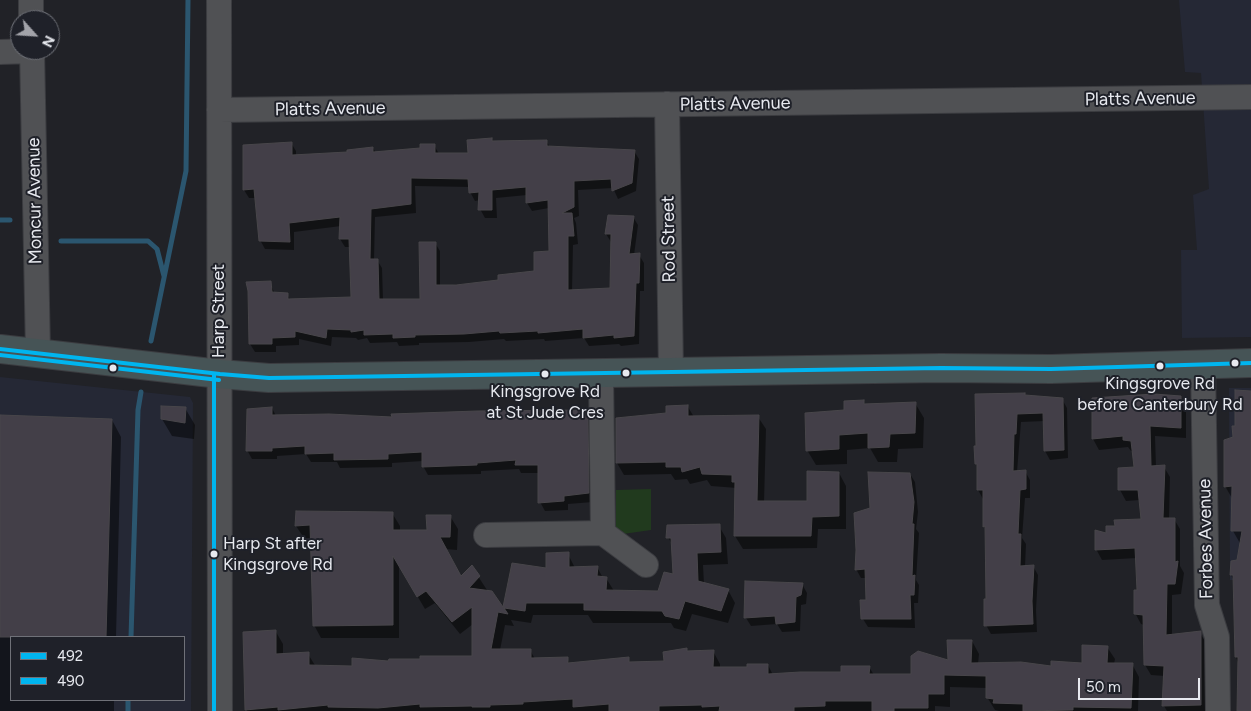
<!DOCTYPE html>
<html>
<head>
<meta charset="utf-8">
<style>
  body { margin:0 }
  #map { position:relative; width:1251px; height:711px; overflow:hidden; background:#212227; font-family:Figtree,sans-serif }
  canvas { display:block }
  .legend { position:absolute; left:10px; top:636px; width:175px; height:65px; box-sizing:border-box; background:#1f2129; border:1px solid #6f7178; margin:0; padding:6px 9px; list-style:none; font-size:15px; color:#e7e9ef }
  .legend li { display:flex; align-items:center; gap:10px; height:25px }
  .legend b { width:25px; border:1px solid #6f7178 }
  .north { position:absolute; left:10px; top:10px; width:50px; height:50px; box-sizing:border-box; background:#1f2129; border:1px solid #6f7178; border-radius:50%; rotate:116deg; font-size:14px; font-weight:700; line-height:20px; text-align:center; color:#e7e9ef }
  .north::after { content:''; display:block; margin:auto; width:18px; height:22px; background:#a2a3a9; clip-path:polygon(50% 0,100% 100%,50% 72%,0 100%) }
  .scale { position:absolute; left:1078px; top:678px; width:122px; height:22px; box-sizing:border-box; border:2px solid #e7e9ef; border-top:0; padding-left:6px; font-size:15px; line-height:18px; white-space:nowrap; color:#e7e9ef; -webkit-text-stroke:4px #1f2129; paint-order:stroke }
</style>
</head>
<body>
<div id="map">
<canvas width="1251" height="711"></canvas>
<ul class="legend">
<li><b style="height:6px;background:#00b5ef"></b>492</li>
<li><b style="height:6px;background:#00b5ef"></b>490</li>
</ul>
<div class="north">N</div>
<div class="scale">50 m</div>
</div>
<script>
const ctx = document.querySelector('canvas').getContext('2d');
ctx.lineJoin = 'round';
function fill(path, color) {
  ctx.fillStyle = color;
  ctx.fill(path, 'evenodd');
}
function poly(rows) {
  const path = new Path2D();
  for (const r of rows) {
    path.moveTo(r[0], r[1]);
    for (let i = 2; i < r.length; i += 2) path.lineTo(r[i], r[i + 1]);
  }
  return path;
}
function stroke(path, color, width, dash) {
  ctx.strokeStyle = color;
  ctx.lineWidth = width;
  ctx.lineCap = dash ? 'butt' : 'round';
  ctx.setLineDash(dash || []);
  ctx.stroke(path);
}
function write(font, color, halo, rows, align = 'center') {
  ctx.font = font + ' Figtree,sans-serif';
  ctx.lineWidth = 4;
  ctx.setLineDash([]);
  ctx.textBaseline = 'middle';
  ctx.strokeStyle = halo;
  ctx.fillStyle = color;
  for (const [text, x, y, turn = 0] of rows) {
    ctx.save();
    ctx.translate(x, y);
    ctx.rotate((+turn || 0) * Math.PI / 180);
    ctx.textAlign = isNaN(turn) ? turn : align;
    if (halo) ctx.strokeText(text, 0, 0);
    ctx.fillText(text, 0, 0);
    ctx.restore();
  }
}
fill(poly([
  [1179,0,1251,0,1251,337,1182,338,1181,250,1197,250,1193,195,1209,189,1201,73,1185,72],
  [0,377,190,397,193,403,191,711,0,711],
  [11,637,184,637,184,700,11,700],
  [1229,388,1251,388,1251,580,1230,580]
]), '#252835');
fill(poly([
  [651,489,651,530,616,535,616,490]
]), '#213a1e');
fill(poly([
  [546,141,550,147,634,151,639,159,636,191,618,199,613,188,578,190,579,216,574,218,576,223,578,244,573,245,572,291,611,289,611,242,606,234,633,217,638,225,634,255,639,255,644,263,644,291,640,291,639,344,621,346,619,344,589,346,584,338,545,341,544,339,506,341,504,339,469,342,419,343,419,345,399,346,397,342,370,343,367,338,358,340,356,338,332,337,331,346,299,339,299,345,276,346,276,352,255,352,250,344,270,283,275,294,287,294,291,301,352,299,351,247,345,247,340,239,341,226,294,232,294,250,265,249,260,240,256,198,249,198,244,190,291,143,296,151,296,156,348,153,373,148,376,153,421,149,434,145,439,154,469,154,492,142],
  [415,186,470,187,470,192,475,201,480,200,480,209,485,218,497,218,496,198,527,195,527,203,532,211,549,208,550,252,535,273,500,281,440,286,440,251,435,243,421,300,383,300,382,268,377,260,374,260,375,217,416,213],
  [1251,392,1251,702,1236,657,1234,581,1231,575,1232,562,1238,561,1241,545,1233,531,1233,500,1225,486,1237,427],
  [1025,394,1026,397,1062,399,1067,408,1068,458,1050,460,1045,451,1045,421,1021,422,1017,472,1025,471,1030,480,1030,498,1025,498,1022,538,1026,544,1025,567,1033,566,1038,575,1036,610,1037,632,991,634,986,625,987,600,985,498,983,499,978,490,978,467,976,463],
  [1180,397,1186,408,1186,438,1155,436,1156,467,1164,467,1170,477,1169,519,1174,519,1180,529,1180,566,1184,573,1181,594,1172,595,1172,636,1200,633,1206,643,1206,711,1167,711,1164,706,1165,676,1151,675,1145,665,1144,625,1141,624,1135,613,1139,591,1137,558,1102,560,1096,549,1107,534,1142,520,1140,500,1126,501,1120,490,1120,470,1135,469,1133,451,1131,451,1128,447,1099,450,1093,439,1093,399],
  [863,401,865,405,915,403,924,418,923,448,898,449,897,462,878,462,870,448,847,450,847,464,816,465,807,450,845,411],
  [688,407,694,417,758,417,766,429,764,503,809,502,839,473,846,486,846,529,818,529,817,548,743,549,735,536,737,488,711,486,707,480,690,484,687,479,675,480,671,474,624,475,617,463,667,415],
  [185,408,195,425,194,439,172,436,162,419],
  [272,408,276,416,393,419,587,411,592,420,593,502,568,504,568,510,545,511,540,502,539,473,521,473,519,469,481,471,481,474,428,475,423,466,423,461,392,463,392,467,340,468,337,462,311,462,306,454,277,456,277,459,252,459,247,450],
  [0,416,112,420,121,437,116,637,11,637,11,700,114,700,114,711,0,711],
  [910,474,915,482,918,512,916,529,919,533,916,580,919,585,918,603,914,603,915,628,868,627,863,619,867,601,867,578,861,578,856,569,871,509],
  [392,513,400,526,400,531,428,531,450,516,458,529,457,550,445,549,461,577,472,567,487,590,485,591,504,610,513,565,547,569,568,554,575,568,597,567,603,578,606,578,614,591,659,592,674,576,673,546,668,537,719,526,726,538,728,564,703,565,704,584,728,590,735,603,728,623,692,614,686,631,674,628,671,623,593,623,588,615,533,615,531,623,511,620,514,626,505,625,500,650,530,650,535,659,567,658,570,664,628,659,630,663,665,662,686,649,688,652,713,651,720,664,720,668,749,668,768,665,773,675,842,673,869,667,874,675,912,675,949,662,972,641,979,654,978,664,1052,667,1083,664,1107,647,1115,659,1114,664,1132,664,1139,677,1138,711,999,711,995,710,987,697,987,688,950,687,950,707,935,706,935,711,247,711,244,633,276,632,283,644,283,655,308,654,316,667,353,667,390,662,473,658,473,624,460,634,435,603,425,609,399,565,399,638,321,638,314,625,312,538,304,538,296,526],
  [802,584,807,593,806,604,801,605,800,631,782,632,777,624,751,626,746,618]
]), '#0007');
stroke(poly([
  [0,220,10,220],
  [61,241,148,241,157,249,164,276],
  [151,341,186,171,188,0],
  [131,637,138,410,141,392],
  [128,711,128,700]
]), '#2b566f', 5);
const building = poly([
  [492,138,492,141,547,140,547,146,635,150,632,183,612,191,611,179,574,181,574,207,562,213,572,213,574,236,568,236,568,290,610,288,611,234,605,234,608,215,634,216,629,254,640,253,639,283,636,283,634,336,614,338,614,335,583,338,583,329,538,333,538,331,500,333,499,331,464,334,415,335,415,337,393,338,393,334,364,335,364,330,351,332,351,330,327,329,326,338,295,331,295,337,272,338,272,344,249,344,248,291,246,282,271,281,272,292,288,293,288,299,351,297,349,239,339,239,340,217,289,223,290,242,259,241,254,189,243,190,243,145,292,142,292,155,347,152,347,150,373,147,373,152,420,148,420,144,435,144,435,153,468,153,467,140,492,138],
  [411,178,468,179,469,193,479,192,478,210,492,210,492,190,526,187,526,203,548,200,549,251,534,252,534,271,498,275,498,280,456,285,436,285,436,242,419,242,420,299,379,299,378,259,370,259,371,209,411,204,411,178],
  [1235,390,1251,391,1251,711,1237,711,1238,657,1235,657,1233,575,1230,575,1231,561,1237,560,1242,531,1231,531,1232,486,1224,487,1224,440,1233,437,1232,426,1235,426,1235,390],
  [1025,393,1025,395,1063,398,1064,450,1044,451,1043,413,1017,414,1016,434,1014,434,1013,471,1026,470,1026,489,1020,490,1018,534,1021,534,1020,566,1034,565,1032,601,1033,624,984,626,984,599,986,599,985,526,983,527,983,490,977,490,977,464,975,464,974,446,976,446,975,394,1025,393],
  [1154,394,1181,396,1181,428,1150,426,1151,466,1165,465,1163,518,1175,518,1175,562,1178,561,1175,584,1167,584,1166,635,1201,631,1201,705,1162,706,1164,666,1144,665,1143,615,1134,614,1134,590,1137,590,1135,548,1095,550,1095,530,1106,533,1106,526,1115,526,1114,520,1141,519,1138,490,1118,490,1118,468,1134,467,1131,441,1123,440,1123,436,1092,439,1092,398,1154,394],
  [864,400,864,404,916,402,915,433,890,434,889,447,868,448,868,433,839,435,839,449,806,451,805,413,844,410,844,401,864,400],
  [688,405,688,416,759,415,757,501,807,501,807,471,839,472,839,516,812,517,811,536,734,536,735,482,732,482,732,475,702,474,700,467,682,472,681,467,666,467,666,462,616,463,616,418,666,413,666,406,688,405],
  [161,406,186,407,185,423,161,419,161,406],
  [272,407,272,415,329,414,392,417,391,414,477,411,588,410,589,493,564,496,564,501,538,503,538,465,515,465,516,460,477,463,477,465,422,467,422,452,388,454,388,459,334,460,334,453,305,454,305,446,272,448,272,451,246,451,247,409,272,407],
  [0,415,112,419,106,637,0,637,0,415],
  [868,472,910,473,914,502,912,524,914,524,912,576,915,575,914,595,910,595,911,619,861,619,860,600,866,600,865,569,855,570,856,550,854,513,870,508,868,472],
  [296,511,393,512,393,530,427,530,426,515,451,515,450,537,440,537,461,576,472,565,480,576,469,588,492,591,503,607,512,563,546,568,546,553,569,552,569,567,598,566,597,576,607,577,606,590,658,591,664,572,673,574,671,538,666,538,667,525,720,524,721,552,697,553,698,581,729,589,721,611,685,601,679,619,665,616,662,611,584,610,584,603,526,603,525,611,504,608,508,614,498,612,491,649,531,649,531,658,568,657,568,663,629,657,629,662,664,661,663,652,687,648,687,651,714,650,713,667,747,667,747,664,768,664,768,674,800,672,841,672,841,666,870,666,869,674,911,674,911,656,918,651,948,660,947,640,972,640,971,663,1021,662,1051,666,1051,661,1082,663,1082,645,1108,646,1107,663,1133,663,1131,708,1073,707,1073,710,1023,711,1023,704,993,703,994,699,986,698,986,676,944,675,944,694,928,694,928,708,894,708,894,711,872,711,872,701,825,701,825,706,794,707,794,711,719,711,720,706,702,707,702,705,659,706,659,711,609,711,609,704,573,707,573,699,523,702,523,704,490,705,490,707,472,707,472,706,420,707,420,704,378,708,328,707,328,705,278,710,278,707,245,710,243,632,276,630,276,654,309,652,309,665,352,666,352,658,388,661,389,659,420,659,420,656,472,656,472,607,452,622,426,591,417,597,393,556,393,625,313,626,310,525,295,526,296,511],
  [745,581,803,583,801,595,796,597,795,622,776,624,775,616,744,618,745,581]
]);
fill(building, '#433f48');
stroke(building, '#48464a', 1);
const minor = poly([
  [31,0,31,20],
  [219,0,220,711],
  [32,50,38,353],
  [0,52,32,51],
  [667,104,671,373],
  [219,110,1251,97],
  [1203,365,1207,605,1217,637,1218,711],
  [601,374,603,533,646,565],
  [486,535,603,533]
]);
const major = poly([
  [0,349,220,374,269,378,941,368,1051,369,1251,363]
]);
stroke(minor, '#3b3c40', 26);
stroke(major, '#3b3c40', 30);
stroke(minor, '#505154', 24);
stroke(major, '#465456', 28);
stroke(poly([
  [0,349,220,374,269,378,941,368,1051,369,1251,363]
]), '#00b5ef', 4);
stroke(poly([
  [0,355,219,380],
  [214,374,214,711]
]), '#00b5ef', 4);
for (const [x, y, r, color] of [
  [1235,363,4.5,"#e7e9ef"],
  [1160,366,4.5,"#e7e9ef"],
  [113,368,4.5,"#e7e9ef"],
  [626,373,4.5,"#e7e9ef"],
  [545,374,4.5,"#e7e9ef"],
  [214,554,4.5,"#e7e9ef"]
]) {
  const dot = new Path2D();
  dot.arc(x, y, r, 0, 2 * Math.PI);
  ctx.fillStyle = color;
  ctx.fill(dot);
  stroke(dot, '#1f2129', 2);
}
write('17px', '#e7e9ef', '#1f2129', [
  ["Kingsgrove Rd",1160,384],
  ["before Canterbury Rd",1160,405],
  ["Kingsgrove Rd",545,392],
  ["at St Jude Cres",545,413],
  ["Harp St after",223,544,"left"],
  ["Kingsgrove Rd",223,565,"left"]
]);
write('18px', '#e7e9ef', '#1f2129', [
  ["Platts Avenue",1140,99,-1],
  ["Platts Avenue",735,104,-1],
  ["Platts Avenue",330,109,-1],
  ["Moncur Avenue",35,201,-91],
  ["Rod Street",669,239,-91],
  ["Harp Street",219,311,-90],
  ["Forbes Avenue",1206,539,-91]
]);
</script>
</body>
</html>
